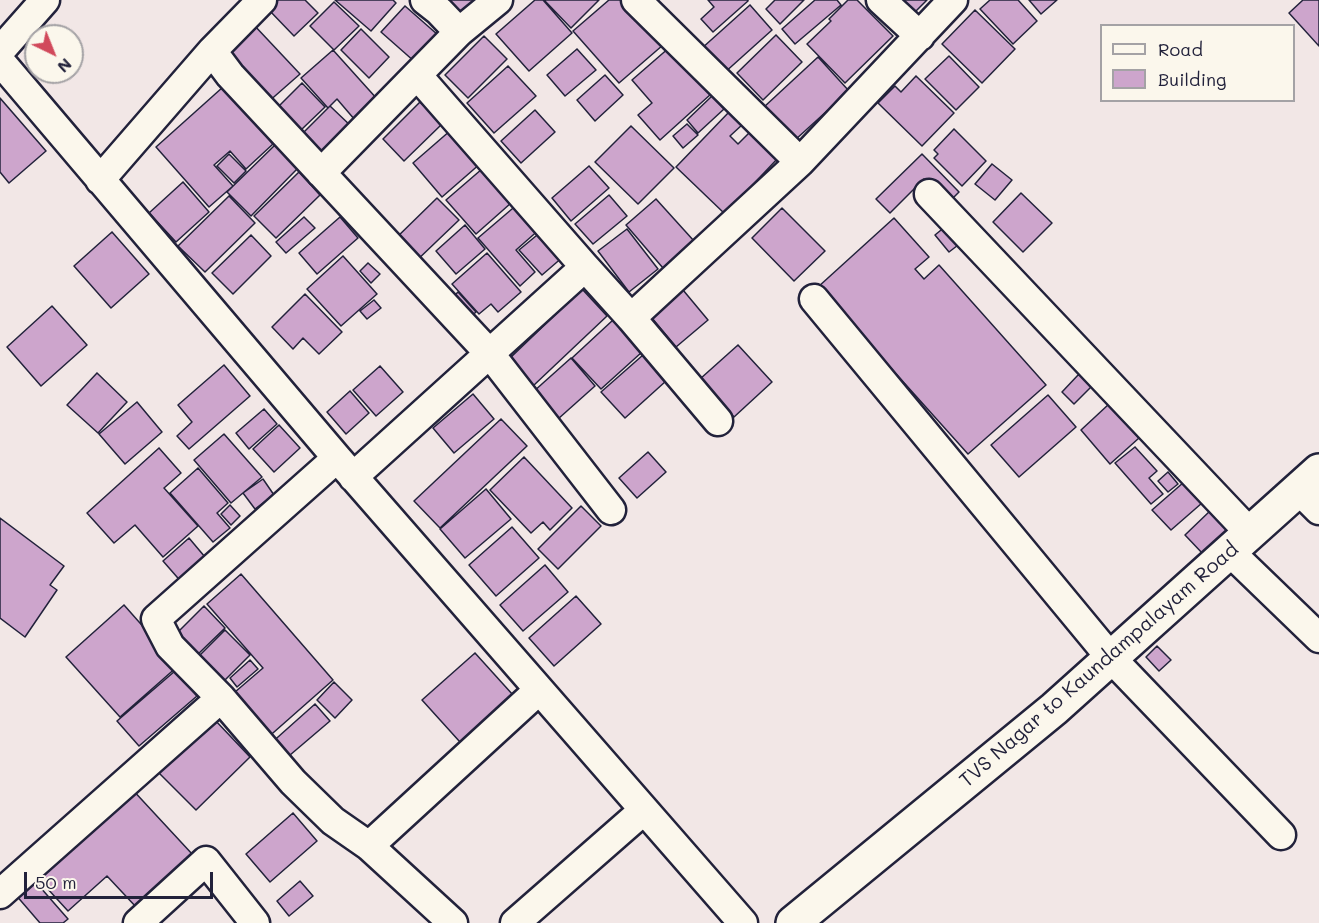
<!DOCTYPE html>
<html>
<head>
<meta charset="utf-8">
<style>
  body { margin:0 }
  #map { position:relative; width:1319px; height:923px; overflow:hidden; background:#f2e7e6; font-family:Mali,sans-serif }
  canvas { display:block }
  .legend { position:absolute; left:1100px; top:24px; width:195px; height:78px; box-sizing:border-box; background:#fbf7ec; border:2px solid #a4a2a5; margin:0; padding:8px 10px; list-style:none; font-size:18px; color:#22223b }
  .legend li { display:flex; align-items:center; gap:12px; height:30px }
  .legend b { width:30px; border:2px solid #a4a2a5 }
  .north { position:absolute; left:24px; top:24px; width:60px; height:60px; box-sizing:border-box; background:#fbf7ec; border:2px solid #a4a2a5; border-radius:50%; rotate:137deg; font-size:16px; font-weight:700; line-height:24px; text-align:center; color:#22223b }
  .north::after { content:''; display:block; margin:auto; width:21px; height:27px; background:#d1495b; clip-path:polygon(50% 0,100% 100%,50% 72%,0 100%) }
  .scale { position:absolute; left:24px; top:872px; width:189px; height:27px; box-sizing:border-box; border:3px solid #22223b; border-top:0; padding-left:8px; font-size:18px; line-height:21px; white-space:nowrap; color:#22223b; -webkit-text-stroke:4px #fbf7ec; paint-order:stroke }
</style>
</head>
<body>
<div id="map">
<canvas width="1319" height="923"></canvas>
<ul class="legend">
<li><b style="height:8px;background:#fbf7ec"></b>Road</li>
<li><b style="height:16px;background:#cda5cc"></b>Building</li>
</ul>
<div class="north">N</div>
<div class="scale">50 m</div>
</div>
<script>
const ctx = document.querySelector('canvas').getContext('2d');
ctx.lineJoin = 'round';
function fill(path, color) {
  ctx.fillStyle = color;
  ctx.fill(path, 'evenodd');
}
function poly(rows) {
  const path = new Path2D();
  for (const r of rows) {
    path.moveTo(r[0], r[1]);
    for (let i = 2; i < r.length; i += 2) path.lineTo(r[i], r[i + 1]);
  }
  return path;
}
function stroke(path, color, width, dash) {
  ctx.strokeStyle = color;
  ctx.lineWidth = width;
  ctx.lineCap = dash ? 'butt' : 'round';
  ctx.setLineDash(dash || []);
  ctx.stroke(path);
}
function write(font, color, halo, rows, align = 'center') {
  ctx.font = font + ' Mali,sans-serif';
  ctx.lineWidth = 5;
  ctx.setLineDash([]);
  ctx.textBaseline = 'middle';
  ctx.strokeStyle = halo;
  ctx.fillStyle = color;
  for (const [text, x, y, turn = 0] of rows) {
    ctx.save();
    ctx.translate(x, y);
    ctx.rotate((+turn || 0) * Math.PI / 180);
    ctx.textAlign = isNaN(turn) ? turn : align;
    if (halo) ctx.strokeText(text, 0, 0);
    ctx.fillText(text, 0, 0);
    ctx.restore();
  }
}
const building = poly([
  [278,0,305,0,318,13,294,36,268,9,278,0],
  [335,0,393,0,396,3,371,31,335,0],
  [436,0,491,0,462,28,436,0],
  [535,0,543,0,572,33,529,71,496,34,535,0],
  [544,0,599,0,571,28,544,0],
  [609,0,625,0,663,45,619,83,573,31,609,0],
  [708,0,748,0,748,1,713,32,701,19,714,7,708,0],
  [775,0,804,0,780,24,766,9,775,0],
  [815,0,837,0,841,5,795,44,782,29,815,0],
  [848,0,857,0,893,36,845,83,807,44,831,21,829,19,848,0],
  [897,0,927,0,912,15,897,0],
  [990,0,1018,0,1037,21,1013,44,980,9,990,0],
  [1029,0,1057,0,1041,14,1029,0],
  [1303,0,1319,0,1319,46,1289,13,1303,0],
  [334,2,359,26,334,50,310,26,334,2],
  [750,5,772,30,723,74,701,49,750,5],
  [405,6,438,35,415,62,381,32,405,6],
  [975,10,1015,49,982,83,942,44,975,10],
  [253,24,300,74,267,103,221,53,253,24],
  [361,29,389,57,369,78,341,50,361,29],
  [776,35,802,62,763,100,737,73,776,35],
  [484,36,507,59,468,98,445,75,484,36],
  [670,47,711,94,660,140,638,115,652,103,632,80,670,47],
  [577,49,596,70,565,96,547,75,577,49],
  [333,50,378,100,355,120,337,99,328,108,301,78,333,50],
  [949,56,979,87,956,110,925,79,949,56],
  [818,57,849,91,795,140,764,107,818,57],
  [508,66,536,96,494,133,467,103,508,66],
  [605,75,623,95,595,121,577,100,605,75],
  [916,76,954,113,922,146,878,103,895,86,901,92,916,76],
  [302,83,325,107,301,130,278,107,302,83],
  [223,87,273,144,246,169,230,151,214,165,233,186,209,207,156,147,223,87],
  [712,96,724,109,698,133,687,120,712,96],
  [0,98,46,151,9,183,0,172,0,98],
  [420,102,442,124,404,161,383,139,420,102],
  [330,106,353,128,318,163,296,140,330,106],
  [535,110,555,132,521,163,501,141,535,110],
  [730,111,743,124,730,136,738,144,752,130,780,156,725,214,676,167,730,111],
  [687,124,698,135,683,148,673,136,687,124],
  [631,126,674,168,638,204,595,162,631,126],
  [954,129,986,161,962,186,934,158,938,154,934,150,954,129],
  [451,130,481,163,442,197,413,163,451,130],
  [275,145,298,168,251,216,227,192,275,145],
  [229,154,246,171,234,183,217,166,229,154],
  [922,154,959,192,948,203,924,179,890,213,876,199,922,154],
  [992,164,1012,180,995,200,975,184,992,164],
  [589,166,609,188,571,221,552,198,589,166],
  [482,169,511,203,476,234,446,200,482,169],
  [299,172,320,195,276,238,254,216,299,172],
  [183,182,209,212,176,242,149,213,183,182],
  [1021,193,1052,223,1023,252,993,222,1021,193],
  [609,195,627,216,593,244,575,224,609,195],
  [229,196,255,223,205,272,178,246,229,196],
  [437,198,459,220,413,264,392,242,437,198],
  [656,199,694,241,663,268,626,225,656,199],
  [519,203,541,228,516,250,535,272,520,286,478,238,519,203],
  [782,208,825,251,794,281,752,238,782,208],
  [304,217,315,228,286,253,276,242,304,217],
  [340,217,358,238,317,274,299,253,340,217],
  [894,218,929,257,915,269,924,279,939,265,1046,385,968,454,818,287,894,218],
  [952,221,966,239,949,252,935,235,952,221],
  [465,225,485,249,456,274,436,251,465,225],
  [627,229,658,269,629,292,598,251,627,229],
  [542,231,564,256,542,275,519,250,542,231],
  [112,232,149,274,111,308,74,266,112,232],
  [251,235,271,256,233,294,212,273,251,235],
  [487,253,521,292,498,312,491,304,479,314,452,284,487,253],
  [343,256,377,294,341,326,307,289,343,256],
  [368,263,380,274,371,283,360,271,368,263],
  [582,289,607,316,533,386,508,360,582,289],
  [683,290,708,320,676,347,651,317,683,290],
  [458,292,476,312,465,322,448,302,458,292],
  [305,294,342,332,319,354,303,338,293,349,272,327,305,294],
  [374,300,381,308,367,319,360,311,374,300],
  [52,306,87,345,41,386,7,347,52,306],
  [613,320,642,352,601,389,572,358,613,320],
  [738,345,772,382,734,417,700,379,738,345],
  [643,355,666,381,625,418,601,392,643,355],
  [571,358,595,386,558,419,533,392,571,358],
  [224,365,250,396,189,449,177,436,192,422,178,405,224,365],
  [380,366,403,392,376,416,353,390,380,366],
  [97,373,127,402,98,433,67,405,97,373],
  [1079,374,1092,386,1074,404,1062,392,1079,374],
  [350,391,369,413,346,434,327,412,350,391],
  [473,394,494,419,454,453,433,428,473,394],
  [1048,395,1076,427,1019,477,991,445,1048,395],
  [137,402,162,432,125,464,99,434,137,402],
  [1109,404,1139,438,1110,464,1081,430,1109,404],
  [264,409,277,424,249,449,236,433,264,409],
  [501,419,527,446,440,528,414,501,501,419],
  [279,425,300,448,274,472,253,449,279,425],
  [224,434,262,477,231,503,194,460,224,434],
  [1135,447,1157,471,1149,478,1163,494,1151,504,1115,463,1135,447],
  [159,448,181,473,164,488,198,526,163,557,135,525,114,543,87,513,159,448],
  [648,452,666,472,637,498,619,478,648,452],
  [524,457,572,508,550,530,543,522,531,533,490,490,524,457],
  [198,468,228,503,217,513,230,528,213,542,170,493,198,468],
  [1168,472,1178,484,1168,492,1158,481,1168,472],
  [263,479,274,495,255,509,243,493,263,479],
  [1184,482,1202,503,1171,530,1152,510,1184,482],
  [486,489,511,519,465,558,440,529,486,489],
  [230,505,240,516,231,525,221,514,230,505],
  [581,506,601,526,558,569,538,549,581,506],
  [1211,510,1230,530,1204,555,1185,535,1211,510],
  [0,518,64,566,50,585,57,590,25,637,0,618,0,518],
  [512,527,539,558,496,596,469,565,512,527],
  [189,538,210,563,184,585,163,561,189,538],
  [545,565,568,592,523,631,500,605,545,565],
  [241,574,333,680,265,740,228,698,263,668,207,604,241,574],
  [576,596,601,624,554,666,529,638,576,596],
  [124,605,178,666,120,717,66,657,124,605],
  [204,606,225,628,194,658,173,637,204,606],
  [225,630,250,655,223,682,199,656,225,630],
  [1157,646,1171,660,1159,671,1146,657,1157,646],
  [475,653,513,695,460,742,422,700,475,653],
  [250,660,258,669,237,687,230,678,250,660],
  [175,671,197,696,139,746,117,721,175,671],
  [334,682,352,700,335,718,317,700,334,682],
  [315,704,330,721,283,761,269,745,315,704],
  [214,719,250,757,196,810,153,767,214,719],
  [130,787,193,855,137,908,107,876,68,911,35,875,130,787],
  [293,813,317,841,270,882,246,854,293,813],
  [33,879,68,919,63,923,40,923,15,894,33,879],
  [300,881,313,896,289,916,277,901,300,881]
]);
fill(building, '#cda5cc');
stroke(building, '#22223b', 1.5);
const street = poly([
  [425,0,439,11,459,32],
  [636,0,800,162],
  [881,0,920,36],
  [0,51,45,0],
  [212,51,262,0],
  [0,61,337,458,743,923],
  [417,75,585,267],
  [321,173,459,32,498,0],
  [100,180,212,51,230,75,490,354,611,510],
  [929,194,1250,533],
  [814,299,1111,658,1281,835],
  [631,318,718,421],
  [337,458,156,619,170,646,221,698,293,782,333,821,369,846,453,923],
  [353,477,585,267,631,318,800,162,953,0],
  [1298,489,1319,510],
  [1229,551,1319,638],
  [369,846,539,690],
  [0,894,221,698],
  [138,923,206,861,255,923],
  [515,923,644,810]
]);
const secondary = poly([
  [793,923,1054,709,1319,471]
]);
stroke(street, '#22223b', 33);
stroke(secondary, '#22223b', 38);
stroke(street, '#fbf7ec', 28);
stroke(secondary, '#fbf7ec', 33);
write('20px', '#22223b', '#fbf7ec', [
  ["TVS Nagar to Kaundampalayam Road",1099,665,-41]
]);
</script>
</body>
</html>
